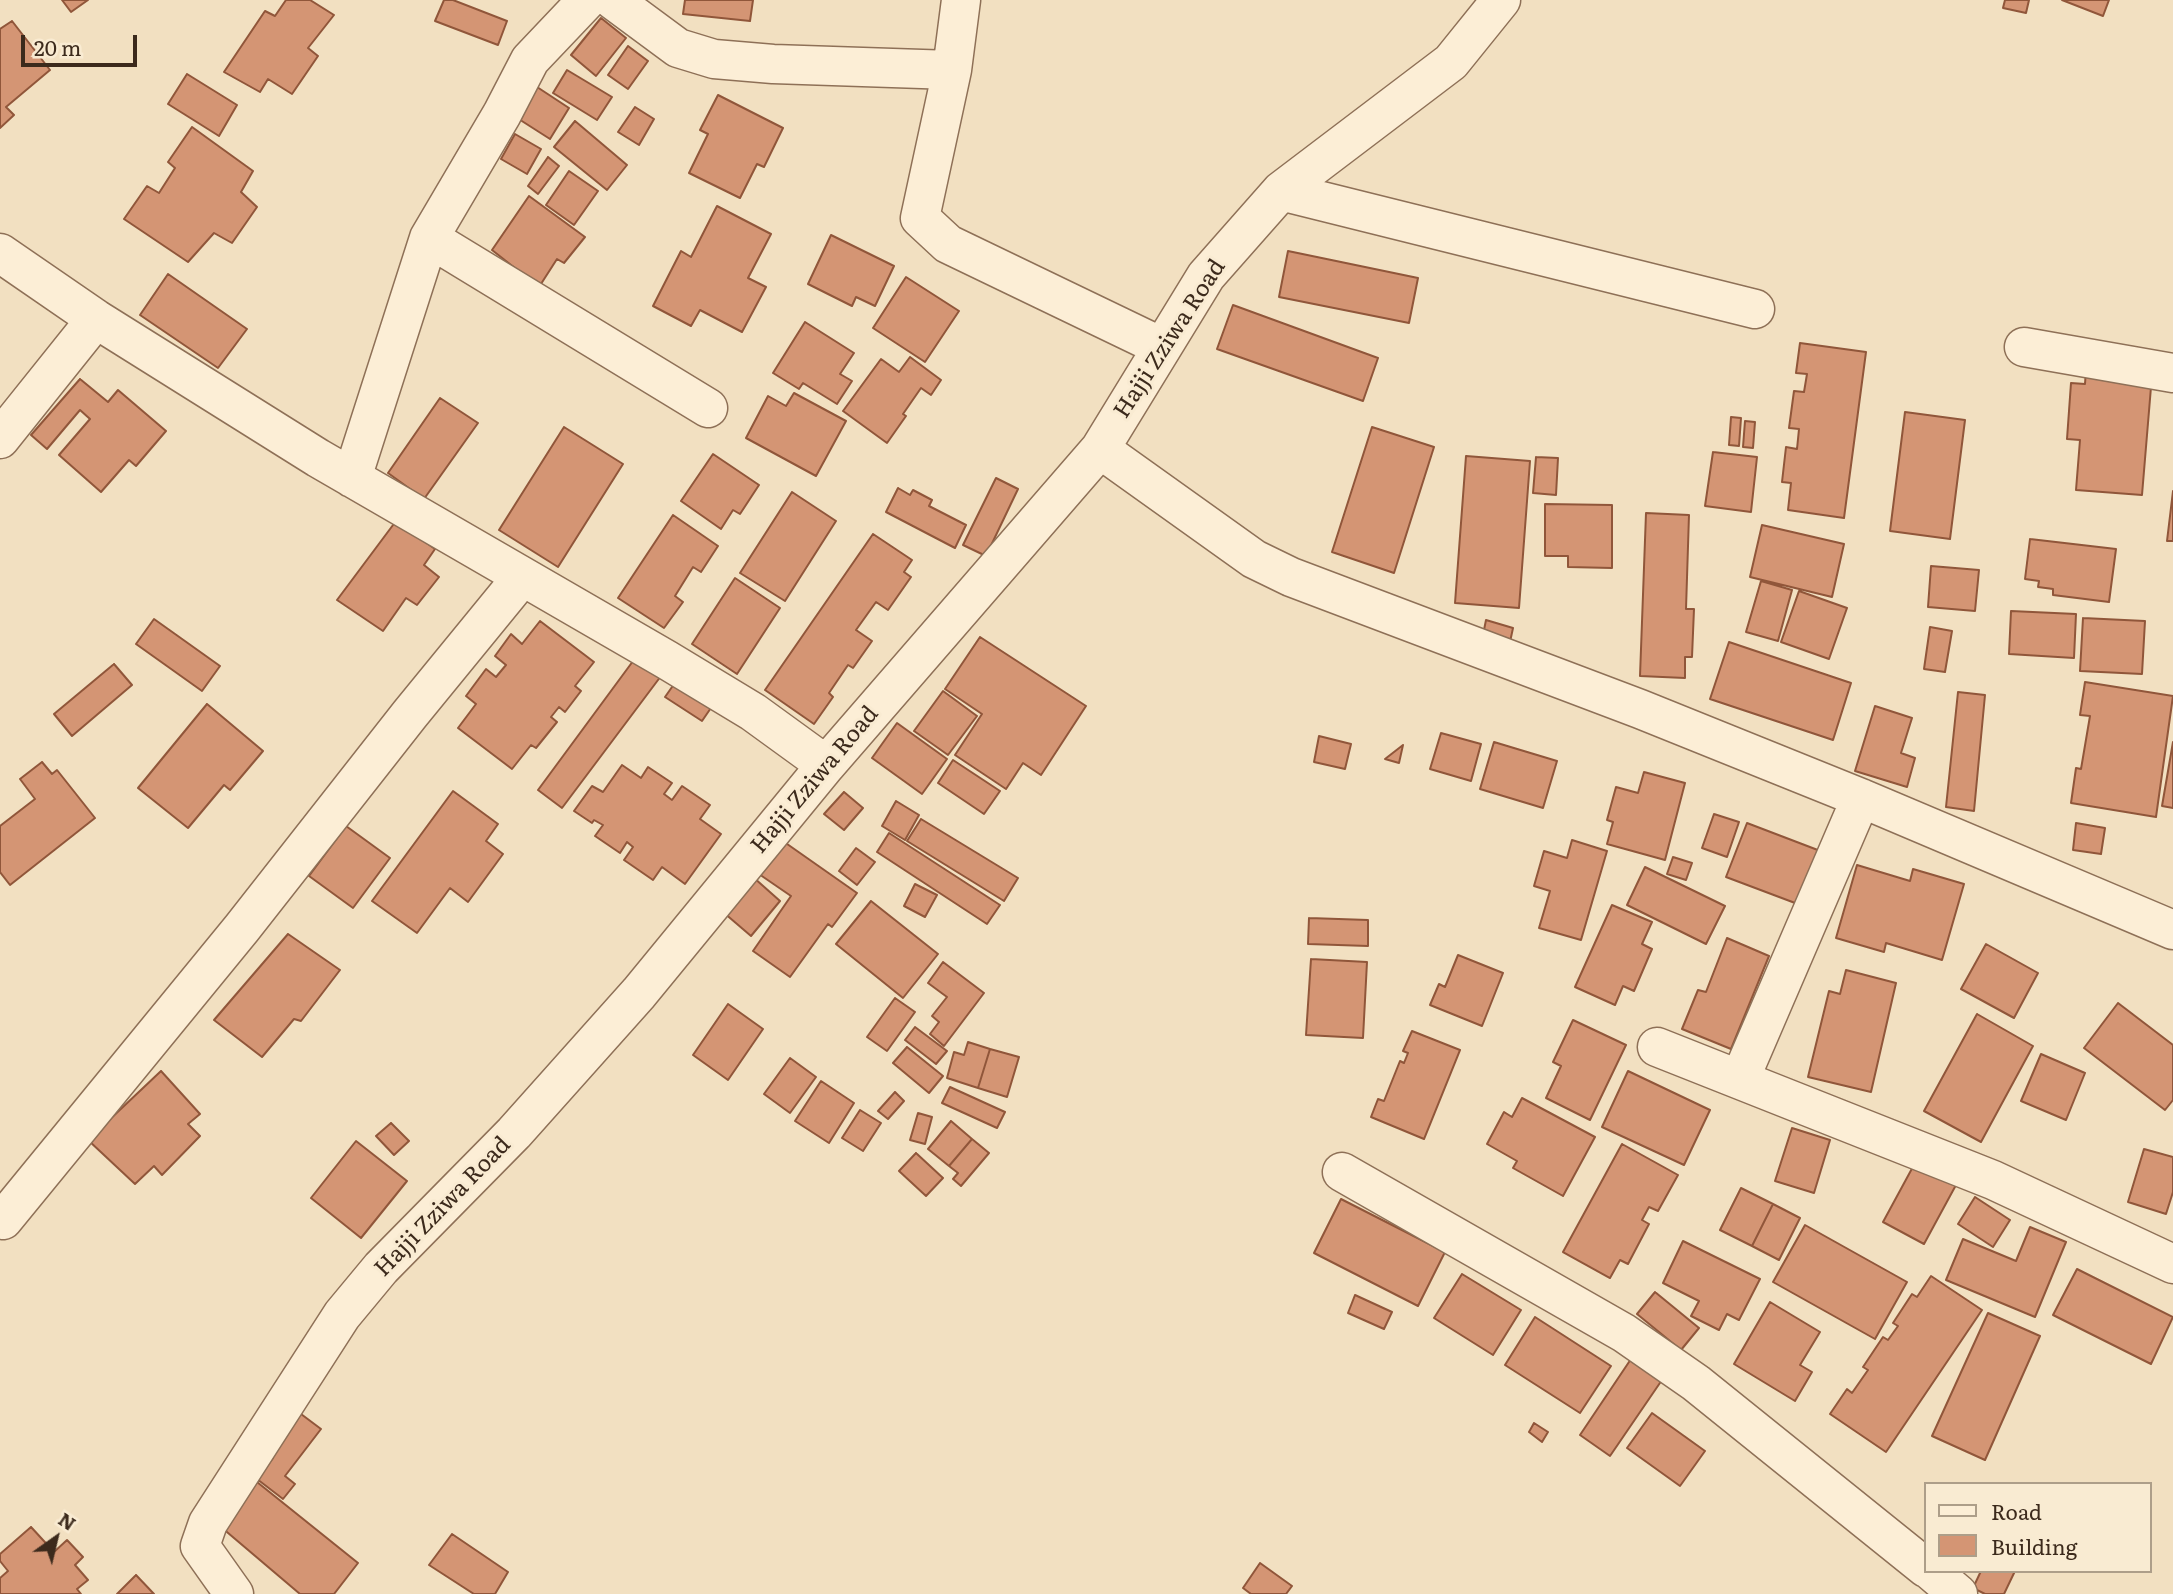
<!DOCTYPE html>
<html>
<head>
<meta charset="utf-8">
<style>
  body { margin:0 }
  #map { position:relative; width:2173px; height:1594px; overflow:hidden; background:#f2e0c1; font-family:Literata,serif }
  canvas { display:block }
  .legend { position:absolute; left:1924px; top:1482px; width:228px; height:91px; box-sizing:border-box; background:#f9ebd2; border:2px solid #ad9e89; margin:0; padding:9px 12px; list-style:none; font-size:21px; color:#3c2a1c }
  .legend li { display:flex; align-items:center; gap:14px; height:35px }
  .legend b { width:35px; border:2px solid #ad9e89 }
  .north { position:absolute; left:21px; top:1503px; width:70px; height:70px; -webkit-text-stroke:5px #f9ebd2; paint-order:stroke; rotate:34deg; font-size:19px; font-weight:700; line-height:28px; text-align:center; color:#3c2a1c }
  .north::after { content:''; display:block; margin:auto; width:24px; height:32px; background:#3c2a1c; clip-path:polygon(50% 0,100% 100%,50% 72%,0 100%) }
  .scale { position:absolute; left:21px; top:35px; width:116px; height:32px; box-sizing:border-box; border:4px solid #3c2a1c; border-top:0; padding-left:9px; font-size:21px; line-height:24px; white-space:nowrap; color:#3c2a1c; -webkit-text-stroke:5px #f9ebd2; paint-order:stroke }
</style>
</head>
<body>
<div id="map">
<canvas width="2173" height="1594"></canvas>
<ul class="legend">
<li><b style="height:9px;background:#fceed6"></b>Road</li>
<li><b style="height:19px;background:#d49574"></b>Building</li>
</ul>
<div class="north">N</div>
<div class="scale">20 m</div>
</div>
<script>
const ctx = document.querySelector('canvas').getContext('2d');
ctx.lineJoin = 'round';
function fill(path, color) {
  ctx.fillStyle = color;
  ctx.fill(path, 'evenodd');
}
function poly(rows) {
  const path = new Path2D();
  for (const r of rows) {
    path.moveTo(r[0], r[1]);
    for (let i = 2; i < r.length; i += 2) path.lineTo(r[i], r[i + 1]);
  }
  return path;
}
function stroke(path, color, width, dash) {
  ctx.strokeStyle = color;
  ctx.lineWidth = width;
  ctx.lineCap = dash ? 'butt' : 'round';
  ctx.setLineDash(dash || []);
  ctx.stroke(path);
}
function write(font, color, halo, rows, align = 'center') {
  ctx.font = font + ' Literata,serif';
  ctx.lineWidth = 6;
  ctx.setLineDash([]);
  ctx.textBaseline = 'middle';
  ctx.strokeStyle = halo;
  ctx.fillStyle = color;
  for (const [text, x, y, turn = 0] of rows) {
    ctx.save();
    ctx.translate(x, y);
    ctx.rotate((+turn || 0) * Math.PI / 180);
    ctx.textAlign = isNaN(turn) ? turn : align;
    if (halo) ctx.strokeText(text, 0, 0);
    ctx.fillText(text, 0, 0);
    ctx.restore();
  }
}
const building = poly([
  [62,0,88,0,71,12,62,0],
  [286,0,310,0,334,15,308,48,318,56,292,94,268,79,260,92,224,72,265,11,275,16,286,0],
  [444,0,453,0,507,21,498,45,435,21,444,0],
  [685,0,753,0,750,21,683,14,685,0],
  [2005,0,2029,0,2026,13,2003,8,2005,0],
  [2062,0,2109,0,2103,16,2062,0],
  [601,18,626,38,596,76,571,55,601,18],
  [12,21,50,70,6,107,14,115,0,128,0,29,12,21],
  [628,46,648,61,628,89,608,75,628,46],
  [567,70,612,97,597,120,553,93,567,70],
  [187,74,237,105,219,136,168,104,187,74],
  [534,85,569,108,550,139,514,116,534,85],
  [718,95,783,128,764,167,757,164,740,198,689,173,708,134,700,130,718,95],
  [635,107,654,119,639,145,618,132,635,107],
  [575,121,627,165,607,190,554,147,575,121],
  [192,127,253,171,241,192,257,207,232,243,214,233,188,262,124,219,147,186,159,193,175,168,168,162,192,127],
  [515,134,541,149,527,174,501,159,515,134],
  [548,157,559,166,538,194,528,186,548,157],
  [569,171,598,191,574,225,546,205,569,171],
  [529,196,585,237,564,263,557,259,539,287,492,250,529,196],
  [717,206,771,234,748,278,766,287,742,332,700,310,691,326,653,306,681,251,691,257,717,206],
  [831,235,894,266,875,306,856,297,852,306,808,284,831,235],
  [1288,251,1418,278,1409,323,1279,297,1288,251],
  [168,274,247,329,218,368,140,315,168,274],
  [906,277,959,311,925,362,873,328,906,277],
  [1233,305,1378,358,1363,401,1217,349,1233,305],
  [805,322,854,353,840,374,852,381,837,404,803,383,799,389,773,373,805,322],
  [1800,343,1866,352,1844,518,1788,510,1791,483,1782,482,1786,447,1797,449,1799,429,1789,428,1794,391,1804,392,1807,374,1796,373,1800,343],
  [910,357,941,380,931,395,921,388,903,414,906,416,887,443,843,411,881,359,899,372,910,357],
  [2086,369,2152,375,2142,495,2076,490,2080,440,2067,439,2071,383,2085,384,2086,369],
  [80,379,108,402,118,390,166,431,136,466,129,460,101,492,59,455,90,419,80,410,47,449,31,435,80,379],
  [794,393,846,421,816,476,746,438,768,396,786,406,794,393],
  [440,398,478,423,424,499,388,473,440,398],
  [1905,412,1965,420,1950,539,1890,531,1905,412],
  [1731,417,1741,418,1739,446,1729,445,1731,417],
  [1745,421,1755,422,1753,448,1743,447,1745,421],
  [564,427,623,464,558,567,499,530,564,427],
  [1372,427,1434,447,1394,573,1332,552,1372,427],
  [1713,452,1757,457,1751,512,1705,506,1713,452],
  [713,454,759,485,740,514,733,510,721,529,681,501,713,454],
  [1466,456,1530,461,1519,608,1455,603,1466,456],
  [1536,457,1558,458,1556,495,1533,493,1536,457],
  [996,478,1018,489,986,556,963,545,996,478],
  [898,488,910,495,913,490,932,500,929,506,966,525,955,548,886,512,898,488],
  [2173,491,2173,541,2167,541,2173,491],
  [792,492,836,521,785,601,740,573,792,492],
  [1545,504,1612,505,1612,568,1568,567,1568,556,1545,556,1545,504],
  [1646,513,1689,515,1686,609,1694,609,1692,657,1685,657,1685,678,1640,676,1646,513],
  [673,515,718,546,701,572,693,567,675,596,683,602,664,628,618,598,673,515],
  [396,521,435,549,424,565,439,577,417,605,406,598,383,631,337,600,396,521],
  [1762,525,1844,544,1832,597,1750,577,1762,525],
  [873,534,912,560,904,572,911,577,888,610,876,602,856,630,872,641,853,668,848,665,829,693,833,697,814,724,765,690,873,534],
  [2030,539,2116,549,2109,602,2053,595,2053,589,2038,587,2039,581,2025,579,2030,539],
  [1931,566,1979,570,1975,611,1928,607,1931,566],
  [735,578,780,608,737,674,692,644,735,578],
  [1761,581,1792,590,1778,641,1746,632,1761,581],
  [1799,591,1847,608,1829,659,1781,642,1799,591],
  [2011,611,2076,614,2074,658,2009,654,2011,611],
  [2083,618,2145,621,2142,674,2080,671,2083,618],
  [154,619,220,666,202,691,136,644,154,619],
  [1486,620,1513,628,1510,642,1483,635,1486,620],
  [540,621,594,662,575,686,581,691,565,712,559,707,551,717,557,722,536,748,531,745,512,769,458,728,476,704,466,696,486,669,496,677,506,665,495,656,511,634,522,644,540,621],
  [1930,627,1952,631,1945,672,1924,669,1930,627],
  [980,637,1086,706,1041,775,1023,763,1006,789,955,755,982,714,945,689,980,637],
  [1729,642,1851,683,1833,740,1710,699,1729,642],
  [636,657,661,676,562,808,538,790,636,657],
  [114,664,132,685,72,736,54,714,114,664],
  [679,677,715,702,702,721,665,697,679,677],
  [2085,682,2173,696,2156,817,2071,803,2076,768,2081,769,2090,716,2080,715,2085,682],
  [943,691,977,716,948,755,914,731,943,691],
  [1958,692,1985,695,1974,811,1946,807,1958,692],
  [207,704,263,751,230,790,224,785,188,828,138,788,207,704],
  [1875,706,1912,718,1901,753,1915,758,1907,787,1855,771,1875,706],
  [897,723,947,759,922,794,872,758,897,723],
  [1441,733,1481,744,1471,781,1430,769,1441,733],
  [1319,736,1351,744,1345,769,1314,762,1319,736],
  [1494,742,1557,761,1543,808,1480,789,1494,742],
  [2173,742,2173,808,2162,806,2173,742],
  [1403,745,1399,763,1385,759,1403,745],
  [953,760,1000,791,984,814,938,783,953,760],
  [42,762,52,774,57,770,95,818,10,885,0,872,0,826,35,799,20,779,42,762],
  [622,765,641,778,648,767,672,783,664,794,672,800,682,786,710,805,700,819,721,834,685,884,662,867,653,880,624,860,633,847,627,842,620,853,595,836,603,825,594,820,592,823,574,811,592,786,603,792,622,765],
  [1644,772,1685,783,1665,860,1607,844,1613,822,1607,820,1616,787,1638,793,1644,772],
  [453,791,498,824,486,841,503,854,468,902,450,888,417,933,372,901,453,791],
  [844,792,863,808,844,830,824,814,844,792],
  [896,801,919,815,905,840,882,826,896,801],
  [1714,814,1739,822,1727,857,1702,848,1714,814],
  [921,819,1018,878,1004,901,907,841,921,819],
  [1747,823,1823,852,1803,906,1726,877,1747,823],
  [2076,823,2105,828,2101,854,2073,850,2076,823],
  [346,826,390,858,353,908,309,876,346,826],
  [889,833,1000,905,987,924,877,852,889,833],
  [780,839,857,893,832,927,828,924,790,977,753,951,791,896,756,872,780,839],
  [1572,840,1607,851,1581,940,1539,928,1550,891,1534,886,1544,851,1567,858,1572,840],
  [856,848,875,862,857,885,839,871,856,848],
  [1673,857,1692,863,1686,880,1667,874,1673,857],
  [1857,865,1910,881,1913,869,1964,884,1942,960,1886,943,1884,952,1836,938,1857,865],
  [1645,867,1725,906,1706,944,1627,905,1645,867],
  [753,877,780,901,751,936,723,912,753,877],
  [915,884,937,895,925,917,904,906,915,884],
  [871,901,938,954,903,998,836,944,871,901],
  [1612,905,1652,922,1642,944,1652,949,1634,991,1623,986,1615,1005,1575,987,1612,905],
  [1309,918,1368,920,1368,946,1308,944,1309,918],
  [288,934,340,970,301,1021,294,1019,262,1057,214,1020,288,934],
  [1727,938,1769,956,1731,1049,1682,1029,1698,990,1706,992,1727,938],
  [1986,944,2038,973,2014,1018,1961,989,1986,944],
  [1458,955,1503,973,1482,1026,1430,1005,1439,984,1445,987,1458,955],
  [1311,959,1367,962,1363,1038,1306,1035,1311,959],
  [943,962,984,993,944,1046,930,1034,939,1022,932,1016,947,997,928,983,943,962],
  [1846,970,1896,983,1871,1092,1808,1077,1829,991,1840,994,1846,970],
  [895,998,915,1012,887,1051,867,1037,895,998],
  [2118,1003,2173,1045,2173,1100,2165,1110,2084,1048,2118,1003],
  [728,1004,763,1029,728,1080,693,1055,728,1004],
  [1977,1014,2033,1046,1981,1142,1924,1111,1977,1014],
  [1573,1020,1626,1045,1590,1120,1546,1098,1561,1066,1553,1062,1573,1020],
  [915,1027,947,1051,936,1064,905,1040,915,1027],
  [1412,1031,1460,1050,1424,1139,1371,1117,1378,1099,1384,1101,1400,1061,1404,1063,1408,1053,1403,1051,1412,1031],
  [968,1042,990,1049,978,1088,947,1078,954,1052,964,1055,968,1042],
  [907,1047,943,1076,929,1093,893,1063,907,1047],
  [990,1049,1019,1057,1007,1097,978,1088,990,1049],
  [2041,1054,2085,1073,2066,1120,2021,1101,2041,1054],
  [790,1058,816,1077,790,1113,764,1094,790,1058],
  [161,1071,200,1114,188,1124,200,1136,162,1175,154,1166,135,1184,88,1140,161,1071],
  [1628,1071,1710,1110,1684,1165,1602,1127,1628,1071],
  [821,1081,854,1103,829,1143,795,1121,821,1081],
  [950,1087,1005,1112,997,1128,942,1103,950,1087],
  [895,1092,904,1101,888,1119,878,1111,895,1092],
  [1522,1098,1595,1137,1563,1196,1513,1168,1517,1161,1487,1144,1504,1112,1512,1117,1522,1098],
  [860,1110,881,1123,863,1151,842,1138,860,1110],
  [918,1113,932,1117,925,1144,910,1140,918,1113],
  [951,1121,972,1139,949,1166,928,1149,951,1121],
  [391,1123,409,1141,394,1155,376,1136,391,1123],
  [1792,1128,1830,1140,1814,1193,1775,1181,1792,1128],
  [972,1139,989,1153,961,1186,953,1179,958,1173,949,1166,972,1139],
  [356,1141,407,1181,361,1238,311,1198,356,1141],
  [1622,1144,1678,1175,1658,1211,1649,1207,1642,1220,1649,1224,1628,1264,1620,1260,1610,1278,1563,1252,1622,1144],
  [2144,1149,2173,1157,2173,1192,2166,1214,2128,1202,2144,1149],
  [916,1153,943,1178,926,1196,899,1171,916,1153],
  [1915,1163,1956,1185,1924,1244,1883,1222,1915,1163],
  [1741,1188,1773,1204,1752,1246,1720,1230,1741,1188],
  [1975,1197,2010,1220,1993,1247,1958,1224,1975,1197],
  [1341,1199,1445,1252,1418,1306,1314,1253,1341,1199],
  [1773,1204,1800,1218,1779,1260,1752,1246,1773,1204],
  [1805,1225,1907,1282,1875,1339,1773,1282,1805,1225],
  [2030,1227,2066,1242,2035,1317,1946,1280,1963,1239,2016,1261,2030,1227],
  [1683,1241,1760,1279,1739,1320,1727,1314,1719,1330,1691,1316,1699,1301,1663,1283,1683,1241],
  [2077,1269,2173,1317,2151,1364,2053,1315,2077,1269],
  [1462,1274,1521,1310,1493,1355,1434,1318,1462,1274],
  [1931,1276,1982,1310,1886,1452,1830,1414,1847,1389,1852,1393,1868,1370,1863,1367,1883,1337,1888,1340,1898,1326,1893,1323,1912,1294,1917,1297,1931,1276],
  [1655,1292,1699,1328,1681,1350,1637,1314,1655,1292],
  [1355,1295,1392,1312,1384,1329,1348,1313,1355,1295],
  [1770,1302,1820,1332,1800,1365,1812,1372,1795,1401,1734,1364,1770,1302],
  [1988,1313,2040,1336,1985,1460,1932,1436,1988,1313],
  [1535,1317,1611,1366,1580,1413,1505,1365,1535,1317],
  [1633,1356,1664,1377,1610,1456,1580,1435,1633,1356],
  [297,1411,321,1429,285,1476,295,1484,283,1499,257,1479,273,1458,265,1452,297,1411],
  [1652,1413,1705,1451,1680,1486,1627,1448,1652,1413],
  [1534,1423,1548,1432,1542,1442,1529,1432,1534,1423],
  [257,1482,358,1563,334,1594,300,1594,221,1527,257,1482],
  [31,1527,54,1552,67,1540,83,1557,75,1565,88,1580,77,1589,81,1594,0,1594,0,1578,8,1571,0,1561,0,1554,31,1527],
  [452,1534,508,1572,495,1594,474,1594,429,1565,452,1534],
  [1260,1563,1292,1586,1286,1594,1251,1594,1243,1588,1260,1563],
  [1981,1571,2015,1571,2004,1594,1985,1594,1973,1588,1981,1571],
  [136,1575,154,1594,117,1594,136,1575]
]);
fill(building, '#d49574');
stroke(building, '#90563a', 2);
const minor = poly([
  [613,0,678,48,714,59,773,64,952,70,961,0],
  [952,70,920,218,948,244,1162,347],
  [1281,191,1755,309],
  [429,238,708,408],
  [0,253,96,319,318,458,667,660,753,712,826,765],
  [2024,347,2173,373],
  [0,439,96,319],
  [1100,449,1254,559,1291,577,1640,709,1861,798,2173,930],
  [352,478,429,238,502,114,530,60,587,0],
  [1657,1047,1993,1180,2173,1264],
  [1740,1079,1861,798],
  [1342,1172,1624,1333,1696,1383,1926,1568],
  [3,1220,242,928,410,714,522,577],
  [1931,1571,1958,1594],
  [234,1594,200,1546,208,1523,342,1315,381,1268,514,1133,639,993,826,765,1100,449,1206,276,1281,191,1451,62,1501,0]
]);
stroke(minor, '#8e7057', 41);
stroke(minor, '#fceed6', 38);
write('23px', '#3c2a1c', '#f9ebd2', [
  ["Hajji Zziwa Road",1170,339,-57],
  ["Hajji Zziwa Road",815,780,-50],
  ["Hajji Zziwa Road",443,1207,-46]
]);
</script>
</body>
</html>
